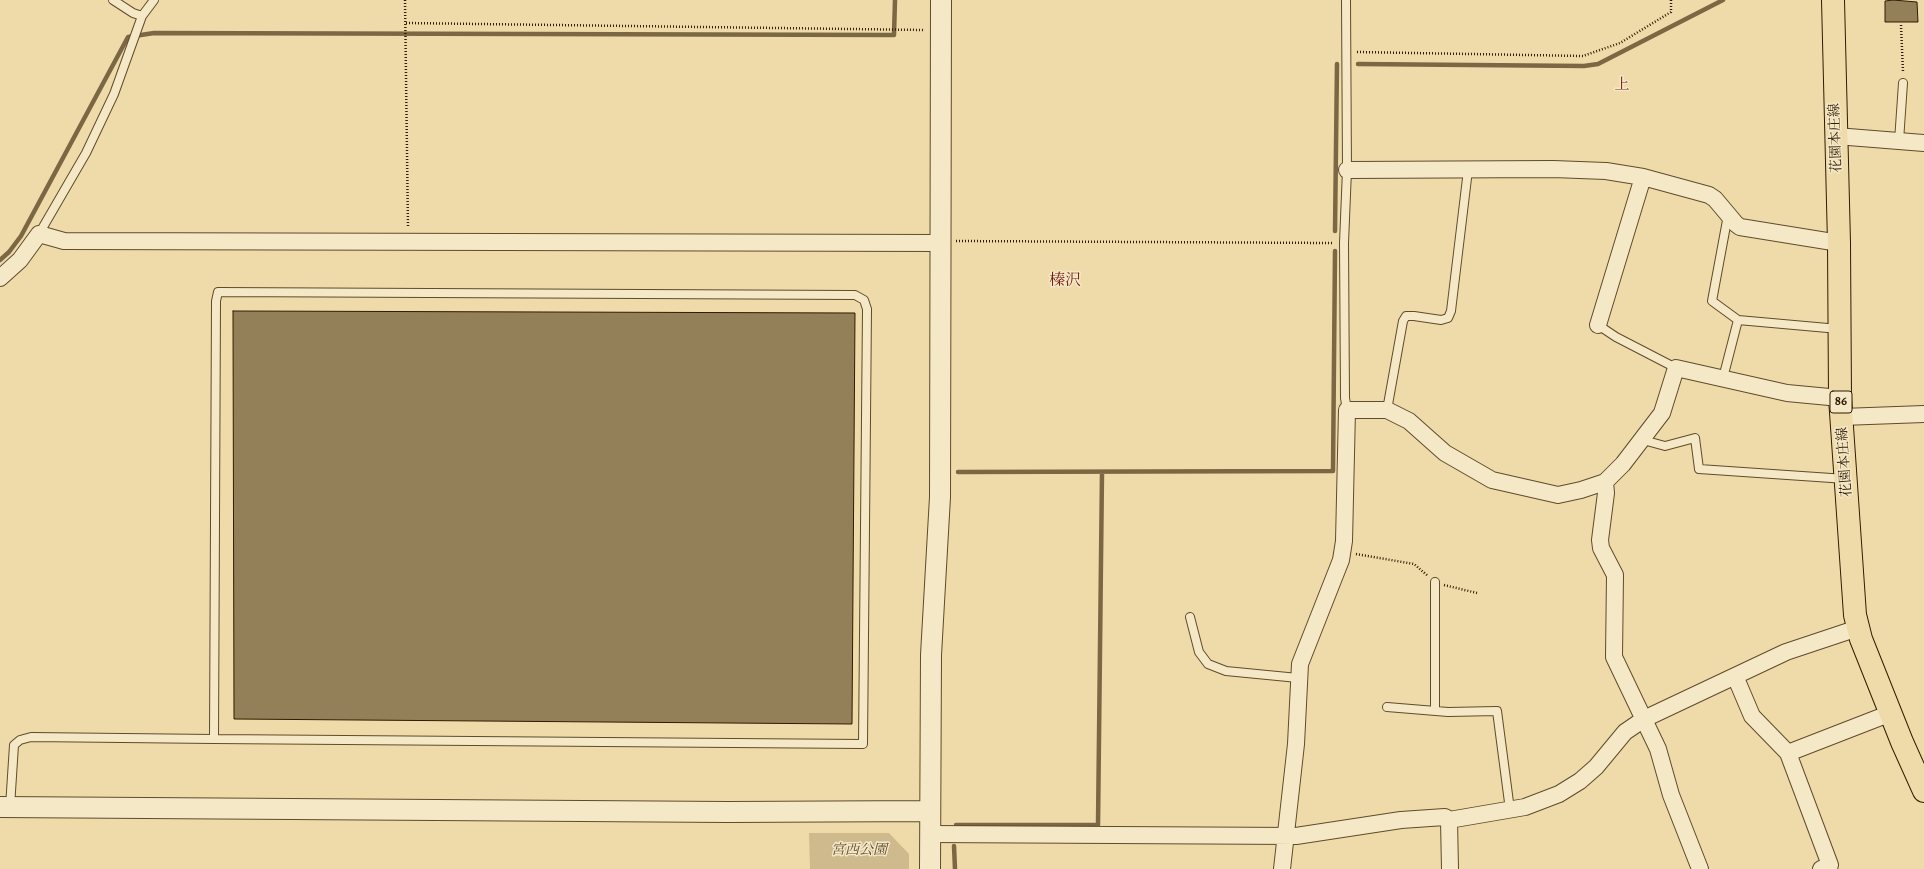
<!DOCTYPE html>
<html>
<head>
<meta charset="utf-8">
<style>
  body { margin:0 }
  canvas { display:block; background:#eedba9 }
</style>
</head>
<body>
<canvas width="1924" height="869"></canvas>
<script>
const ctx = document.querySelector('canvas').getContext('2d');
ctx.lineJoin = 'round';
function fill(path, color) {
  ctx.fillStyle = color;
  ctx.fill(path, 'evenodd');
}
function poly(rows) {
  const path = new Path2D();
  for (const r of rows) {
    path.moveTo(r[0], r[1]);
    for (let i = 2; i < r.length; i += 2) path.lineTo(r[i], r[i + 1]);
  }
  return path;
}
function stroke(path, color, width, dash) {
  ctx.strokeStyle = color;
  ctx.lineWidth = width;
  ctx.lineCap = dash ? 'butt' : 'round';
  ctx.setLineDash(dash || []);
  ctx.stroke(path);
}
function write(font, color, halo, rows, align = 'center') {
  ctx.font = font + ' Alegreya,"Noto Serif JP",serif';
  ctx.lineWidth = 3;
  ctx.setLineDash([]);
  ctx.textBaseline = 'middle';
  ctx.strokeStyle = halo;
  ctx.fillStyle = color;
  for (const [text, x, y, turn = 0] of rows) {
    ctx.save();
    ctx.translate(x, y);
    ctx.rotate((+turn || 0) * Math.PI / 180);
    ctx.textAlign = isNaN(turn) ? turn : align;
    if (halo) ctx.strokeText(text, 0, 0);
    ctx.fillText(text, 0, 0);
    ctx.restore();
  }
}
fill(poly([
  [809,833,889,833,909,854,909,869,810,869]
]), '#ceba8c');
stroke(poly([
  [1358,64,1584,66,1598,64,1723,0],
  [1335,231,1337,64],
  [0,260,9,252,21,236,128,37,154,33,894,35,895,0],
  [958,472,1333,471,1335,251],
  [956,825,1098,825,1102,472],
  [954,846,955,869]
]), '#7b6743', 4.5);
const building = poly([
  [1893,0,1917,2,1918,22,1885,22,1885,1,1893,0],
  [233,311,855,313,852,724,234,719,233,311]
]);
fill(building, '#937f58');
stroke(building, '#301b00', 1);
const service = poly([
  [113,0,133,13,142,16],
  [1346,0,1347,170,1344,243,1345,398,1347,410],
  [1899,141,1903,83],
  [1728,215,1712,301,1738,320,1839,329],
  [39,234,86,153,114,94,142,16,154,0],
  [1598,325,1616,337,1676,368],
  [1723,378,1738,320],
  [1387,410,1403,321,1406,316,1414,316,1441,320,1448,318,1451,311,1468,170],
  [1643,440,1665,446,1695,438,1699,469,1846,479],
  [1435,582,1435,710],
  [1190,617,1199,652,1208,664,1226,671,1298,678],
  [1387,707,1448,712,1497,711,1510,810],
  [10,807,14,745,20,740,31,737,214,739,863,744,867,309,864,300,855,295,218,292,216,301,214,739]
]);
const minor = poly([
  [1836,136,1924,143],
  [1347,170,1553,169,1606,171,1643,177,1709,195,1715,199,1736,224,1740,227,1839,243],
  [0,278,20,260,39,234,64,241,941,243],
  [1598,325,1643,177],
  [1842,417,1924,414],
  [1605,482,1606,493,1600,540,1601,548,1615,575,1614,657,1658,749,1671,795,1700,869],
  [1735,676,1752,716,1788,753,1891,713],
  [1788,753,1830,865,1821,869],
  [1449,820,1450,869],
  [930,834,1296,836,1401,820,1445,817,1449,820,1525,807,1559,794,1580,781,1596,767,1625,732,1644,719,1786,652,1858,628],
  [1282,869,1296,744,1300,664,1341,560,1344,541,1347,410,1387,410,1409,421,1445,453,1492,480,1558,495,1581,490,1605,482,1623,464,1662,413,1676,368,1787,393,1840,398]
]);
const tertiary = poly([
  [0,807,728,812,930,811],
  [930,869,931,655,940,497,941,0]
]);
const primary = poly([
  [1833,0,1839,243,1840,398,1855,615,1861,639,1902,742,1924,791]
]);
stroke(service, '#604b2a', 10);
stroke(minor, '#604b2a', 18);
stroke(tertiary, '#604b2a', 22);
stroke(primary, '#301b00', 24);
stroke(poly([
  [405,0,408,227],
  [406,23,925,30],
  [1901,25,1903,72],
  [1357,52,1583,56,1620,43,1671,12,1671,0],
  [956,241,1333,243],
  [1356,554,1414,564,1428,576],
  [1444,585,1477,593]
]), '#301b00', 2.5, [1, 2]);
stroke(service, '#f4e8c7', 8);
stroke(minor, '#f4e8c7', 16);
stroke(tertiary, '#f4e8c7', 20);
stroke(primary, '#eedba9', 22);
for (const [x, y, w] of [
  [1841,402,22]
]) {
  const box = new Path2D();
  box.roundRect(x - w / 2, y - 11, w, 22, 3);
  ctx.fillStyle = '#f4e8c7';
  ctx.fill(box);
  stroke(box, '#301b00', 1);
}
write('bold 13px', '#301b00', null, [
  ["86",1841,402]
]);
write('14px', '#301b00', '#f4e8c7', [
  ["花園本庄線",1836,138,-92],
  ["花園本庄線",1845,462,-94]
]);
write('italic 14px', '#5f4b2a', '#f4e8c7', [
  ["宮西公園",859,851]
]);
write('15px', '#7a1f14', '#f4e8c7', [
  ["上",1622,85]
]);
write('16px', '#7a1f14', '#f4e8c7', [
  ["榛沢",1065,281]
]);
</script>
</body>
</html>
